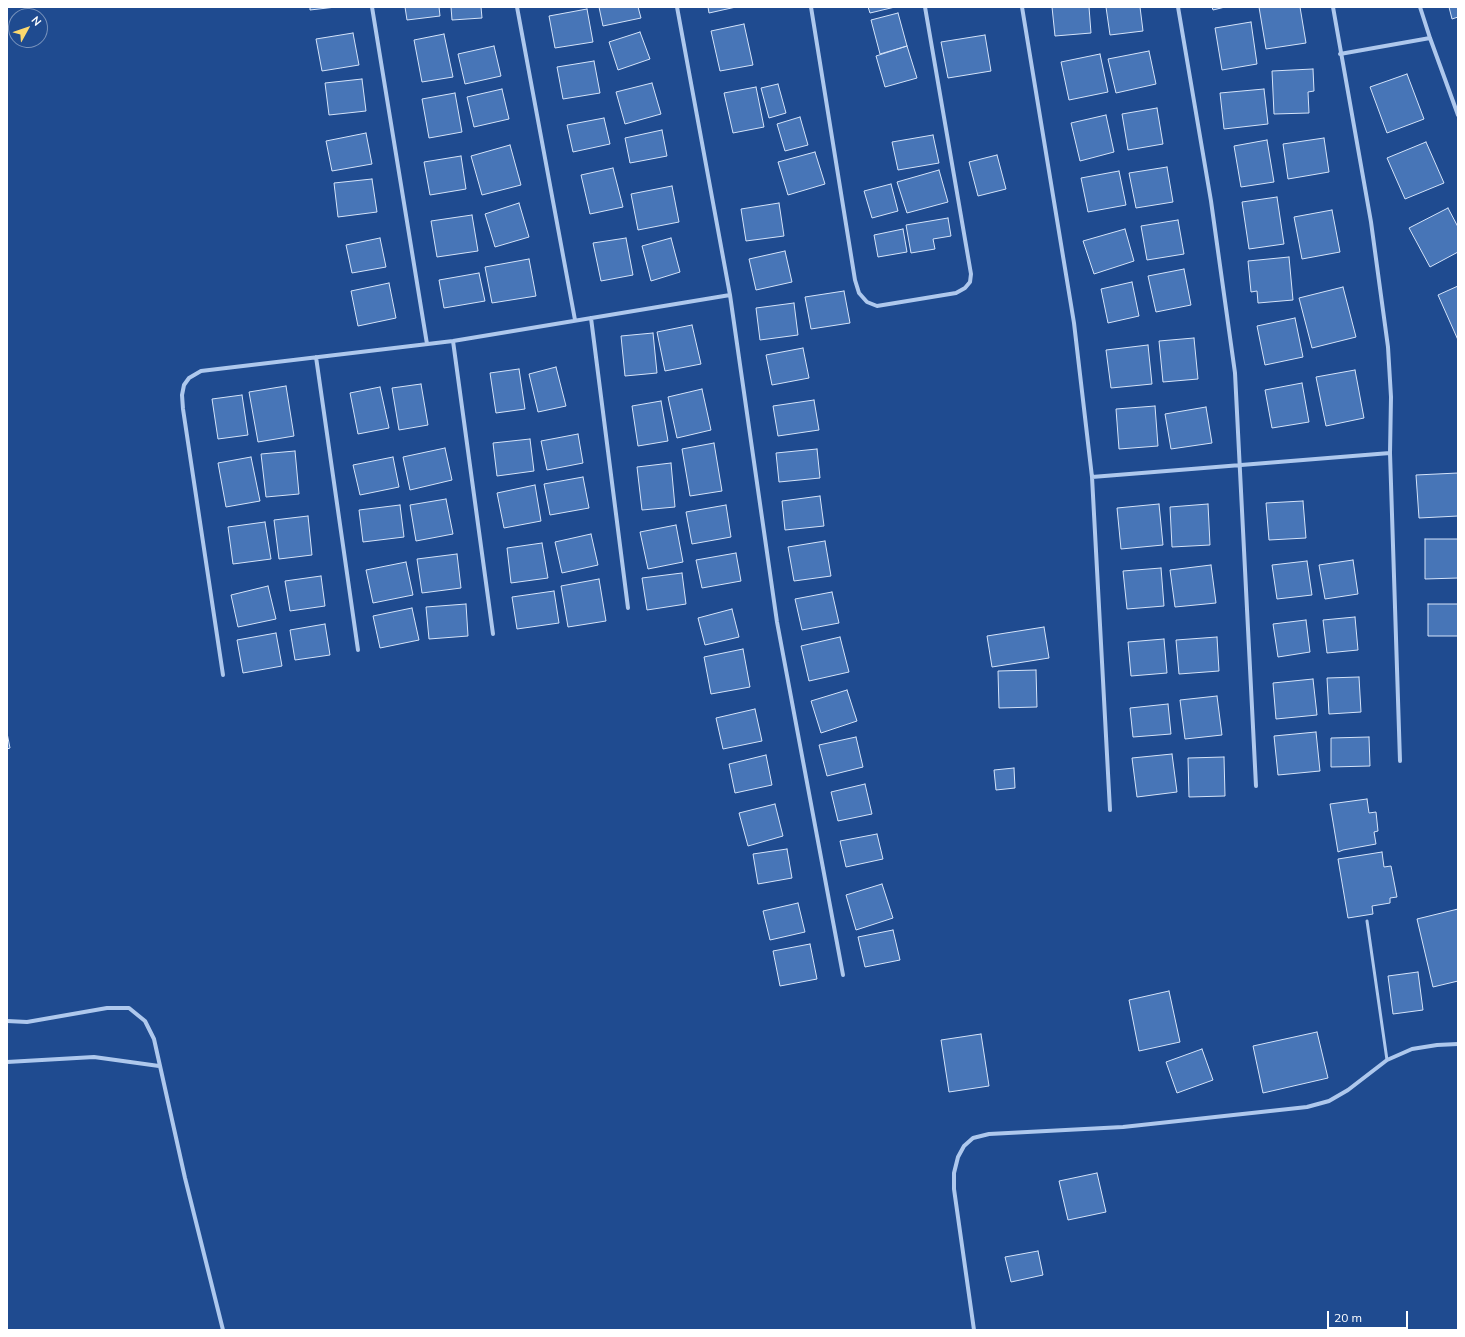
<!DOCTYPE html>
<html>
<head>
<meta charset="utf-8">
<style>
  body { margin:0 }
  #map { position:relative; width:1465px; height:1337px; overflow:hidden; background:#1f4b90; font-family:Mulish,sans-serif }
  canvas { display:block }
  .frame { position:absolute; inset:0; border:8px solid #fff; pointer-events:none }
  .north { position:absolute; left:8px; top:8px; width:40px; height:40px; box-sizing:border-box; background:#1f4b90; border:1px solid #7993bc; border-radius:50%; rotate:50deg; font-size:11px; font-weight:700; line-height:16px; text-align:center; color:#fff }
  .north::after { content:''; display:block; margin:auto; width:14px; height:18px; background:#fbd86e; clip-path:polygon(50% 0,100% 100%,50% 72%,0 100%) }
  .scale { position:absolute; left:1327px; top:1311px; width:81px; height:18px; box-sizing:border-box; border:2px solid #fff; border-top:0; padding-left:5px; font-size:12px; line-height:14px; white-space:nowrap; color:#fff; -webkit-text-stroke:3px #1f4b90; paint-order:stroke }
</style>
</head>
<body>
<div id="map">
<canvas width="1465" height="1337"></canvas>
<div class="frame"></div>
<div class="north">N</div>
<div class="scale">20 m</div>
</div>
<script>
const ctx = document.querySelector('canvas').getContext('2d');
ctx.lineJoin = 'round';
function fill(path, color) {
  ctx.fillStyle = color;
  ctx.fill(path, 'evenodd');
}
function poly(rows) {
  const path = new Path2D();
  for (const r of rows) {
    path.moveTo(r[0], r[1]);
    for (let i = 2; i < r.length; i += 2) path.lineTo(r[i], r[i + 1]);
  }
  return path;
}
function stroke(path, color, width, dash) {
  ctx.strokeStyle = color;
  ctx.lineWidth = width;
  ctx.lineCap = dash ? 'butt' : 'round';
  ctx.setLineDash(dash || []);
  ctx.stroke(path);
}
const building = poly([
  [310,7,336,7,310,10,310,7],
  [405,7,439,7,440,16,407,20,405,7],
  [451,7,481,7,482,18,452,20,451,7],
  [599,7,638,7,641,18,603,26,599,7],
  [708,7,736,7,709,13,708,7],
  [868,7,895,7,870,13,868,7],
  [1052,7,1089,7,1091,33,1055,36,1052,7],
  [1106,7,1140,7,1143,31,1110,35,1106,7],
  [1212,7,1225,7,1213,10,1212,7],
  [1259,7,1300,7,1306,43,1266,49,1259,7],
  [1449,7,1458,7,1458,17,1452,19,1449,7],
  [587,9,593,42,555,48,549,16,587,9],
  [898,13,907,46,880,54,871,20,898,13],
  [1251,22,1257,64,1222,70,1215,28,1251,22],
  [744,24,753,65,720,71,711,31,744,24],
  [640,32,650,59,618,70,609,42,640,32],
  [353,33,359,65,322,71,316,39,353,33],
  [444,34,453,77,422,82,414,40,444,34],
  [985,35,991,71,948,78,941,42,985,35],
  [494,46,501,76,465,84,458,54,494,46],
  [907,46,917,78,885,87,876,56,907,46],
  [1149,51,1156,84,1116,93,1108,59,1149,51],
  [1100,54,1108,92,1069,100,1061,62,1100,54],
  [594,61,600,93,563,99,557,67,594,61],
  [1313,69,1314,91,1308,92,1309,113,1274,114,1272,71,1313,69],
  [1407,74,1424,119,1387,133,1370,87,1407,74],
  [362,79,366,111,329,115,325,83,362,79],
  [652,83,661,114,625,124,616,92,652,83],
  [778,84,786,113,769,118,761,88,778,84],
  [756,87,764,127,733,133,724,93,756,87],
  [502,89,509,119,474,127,467,97,502,89],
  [1264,89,1268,124,1224,129,1220,93,1264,89],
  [455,93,462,132,429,138,422,99,455,93],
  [1157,108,1163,144,1128,150,1122,114,1157,108],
  [1106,115,1114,152,1080,161,1071,123,1106,115],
  [800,117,808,145,785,151,777,124,800,117],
  [604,118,610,144,573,152,567,125,604,118],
  [662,130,667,156,630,163,625,138,662,130],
  [366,133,372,164,332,171,326,141,366,133],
  [933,135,939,163,898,170,892,142,933,135],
  [1324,138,1329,172,1288,179,1283,144,1324,138],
  [1267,140,1274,182,1241,187,1234,146,1267,140],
  [1426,142,1444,183,1405,199,1387,158,1426,142],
  [510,145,521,185,482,195,471,156,510,145],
  [815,152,825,184,788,195,778,162,815,152],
  [997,155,1006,189,978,196,969,162,997,155],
  [461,156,466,189,430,195,424,162,461,156],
  [1167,167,1173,202,1136,208,1129,173,1167,167],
  [613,168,623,207,590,214,581,175,613,168],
  [939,170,948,202,907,213,897,182,939,170],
  [1119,171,1126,205,1088,212,1081,178,1119,171],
  [372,179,377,212,338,217,334,183,372,179],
  [891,184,898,211,872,218,864,191,891,184],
  [672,186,679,222,638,230,631,194,672,186],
  [1277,197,1284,244,1249,249,1242,202,1277,197],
  [519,203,529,237,495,247,485,214,519,203],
  [779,203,784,236,746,241,741,209,779,203],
  [1448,208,1458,227,1458,252,1430,267,1409,228,1448,208],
  [1332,210,1340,252,1302,259,1294,217,1332,210],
  [472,215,478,251,437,257,431,221,472,215],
  [948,218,951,236,933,239,935,249,911,253,906,225,948,218],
  [1178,220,1184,254,1147,260,1141,226,1178,220],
  [903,229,907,252,878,257,874,235,903,229],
  [1125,229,1134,261,1094,274,1083,241,1125,229],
  [380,238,386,267,352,273,346,245,380,238],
  [626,238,633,275,601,281,593,243,626,238],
  [671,238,680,272,651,281,642,246,671,238],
  [785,251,792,282,756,290,749,259,785,251],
  [1289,257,1293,300,1258,303,1257,291,1251,292,1248,261,1289,257],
  [529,259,536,296,492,303,485,267,529,259],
  [1184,269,1191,305,1156,312,1148,276,1184,269],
  [479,273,485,301,444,308,439,280,479,273],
  [1132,282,1139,316,1108,323,1101,289,1132,282],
  [389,283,396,318,358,326,351,291,389,283],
  [1458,286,1458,340,1438,295,1458,286],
  [1343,287,1356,337,1312,348,1299,298,1343,287],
  [844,291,850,323,811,329,805,297,844,291],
  [794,303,798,335,760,340,756,308,794,303],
  [1295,318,1303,357,1265,365,1257,326,1295,318],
  [692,325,701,364,665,371,657,332,692,325],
  [653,333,657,373,625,376,621,336,653,333],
  [1194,338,1198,379,1163,382,1159,341,1194,338],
  [1148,345,1152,384,1111,388,1106,350,1148,345],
  [803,348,809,378,772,385,766,355,803,348],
  [556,367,566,406,538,412,529,374,556,367],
  [519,369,525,409,496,413,490,373,519,369],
  [1355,370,1364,418,1326,426,1316,377,1355,370],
  [1302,383,1309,422,1272,428,1265,390,1302,383],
  [421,384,428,425,399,430,392,388,421,384],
  [286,386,294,436,258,442,249,392,286,386],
  [380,387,389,428,358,434,350,393,380,387],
  [702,389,711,430,677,438,668,397,702,389],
  [242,395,248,435,218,439,212,399,242,395],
  [814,400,819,430,778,436,773,406,814,400],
  [661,401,668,441,638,446,632,406,661,401],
  [1155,406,1158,446,1119,449,1116,409,1155,406],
  [1206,407,1212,443,1171,449,1165,414,1206,407],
  [578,434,583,463,547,470,541,441,578,434],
  [530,439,534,471,497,476,493,443,530,439],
  [714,443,722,491,690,496,682,449,714,443],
  [445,448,452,480,410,490,403,457,445,448],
  [817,449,820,478,779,482,776,453,817,449],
  [295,451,299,494,266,497,261,454,295,451],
  [251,457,260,501,226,507,218,463,251,457],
  [393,457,399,487,360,495,353,465,393,457],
  [671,463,675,507,642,510,637,467,671,463],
  [1458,473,1458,516,1419,518,1416,475,1458,473],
  [583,477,589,508,550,515,544,484,583,477],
  [535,485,541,521,504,528,497,493,535,485],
  [820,496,824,526,785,530,782,501,820,496],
  [446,499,453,534,416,541,410,505,446,499],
  [1303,501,1306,538,1269,540,1266,503,1303,501],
  [1159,504,1163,545,1121,549,1117,508,1159,504],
  [1208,504,1210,545,1172,547,1170,507,1208,504],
  [400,505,404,537,363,542,359,510,400,505],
  [726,505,731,537,692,544,686,512,726,505],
  [308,516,312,555,279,559,274,520,308,516],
  [265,522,271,559,233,564,228,527,265,522],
  [676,525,683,562,648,569,640,532,676,525],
  [591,534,598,565,562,573,555,542,591,534],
  [1425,539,1458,539,1458,578,1425,579,1425,539],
  [825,541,831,576,794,581,788,547,825,541],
  [542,543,548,578,511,583,507,548,542,543],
  [736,553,741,581,702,588,696,560,736,553],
  [457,554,461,588,422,593,417,559,457,554],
  [1353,560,1358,594,1325,599,1319,565,1353,560],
  [1307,561,1312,595,1277,599,1272,565,1307,561],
  [406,562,413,595,373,603,366,570,406,562],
  [1211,565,1216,603,1175,607,1170,570,1211,565],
  [1161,568,1164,606,1127,609,1123,571,1161,568],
  [682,573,686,604,647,610,642,578,682,573],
  [321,576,325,606,290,611,285,581,321,576],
  [599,579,606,621,568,627,561,586,599,579],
  [268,586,276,619,238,627,231,595,268,586],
  [554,591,559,623,517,629,512,597,554,591],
  [832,592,839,623,802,630,795,599,832,592],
  [466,604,468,636,429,639,426,607,466,604],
  [1428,604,1458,604,1458,636,1428,636,1428,604],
  [412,608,419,640,380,648,373,616,412,608],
  [732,609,739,637,705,645,698,618,732,609],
  [1355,617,1358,650,1327,653,1323,620,1355,617],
  [1306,620,1310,652,1278,657,1273,624,1306,620],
  [325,624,330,655,295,660,290,630,325,624],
  [1044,627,1049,658,992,667,987,636,1044,627],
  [276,633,282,666,243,673,237,640,276,633],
  [840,637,849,672,809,681,801,646,840,637],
  [1217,637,1219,671,1179,674,1176,640,1217,637],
  [1164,639,1167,673,1131,676,1128,642,1164,639],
  [743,649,750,687,711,694,704,657,743,649],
  [1036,670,1037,707,999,708,998,671,1036,670],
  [1359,677,1361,712,1329,714,1327,678,1359,677],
  [1313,679,1317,715,1276,719,1273,683,1313,679],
  [847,690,857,721,821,733,811,701,847,690],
  [1217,696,1222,735,1185,739,1180,700,1217,696],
  [1168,704,1171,734,1133,737,1130,708,1168,704],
  [755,709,762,741,723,749,716,718,755,709],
  [1316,732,1320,771,1278,775,1274,736,1316,732],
  [7,733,10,748,7,749,7,733],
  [856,737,863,767,827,776,819,745,856,737],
  [1369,737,1370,766,1331,767,1331,738,1369,737],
  [1172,754,1177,792,1137,797,1132,758,1172,754],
  [766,755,772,785,735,793,729,764,766,755],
  [1224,757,1225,796,1189,797,1188,758,1224,757],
  [1014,768,1015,788,996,790,994,770,1014,768],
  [865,784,872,814,838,821,831,792,865,784],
  [1367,799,1369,813,1376,812,1378,831,1374,832,1376,844,1343,850,1338,852,1330,804,1367,799],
  [775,804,783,836,748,846,739,813,775,804],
  [877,834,883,859,846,867,840,841,877,834],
  [787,849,792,878,758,884,753,854,787,849],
  [1382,852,1384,867,1391,866,1397,897,1390,898,1390,903,1372,906,1373,914,1348,918,1338,859,1382,852],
  [882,884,893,918,856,930,846,895,882,884],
  [798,903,805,932,770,940,763,911,798,903],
  [1458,909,1458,981,1433,987,1417,919,1458,909],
  [893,930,900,960,865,967,858,937,893,930],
  [810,944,817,979,780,986,773,951,810,944],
  [1418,972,1423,1010,1393,1014,1388,976,1418,972],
  [1169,991,1180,1042,1139,1051,1129,1000,1169,991],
  [1317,1032,1328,1078,1263,1093,1253,1046,1317,1032],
  [981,1034,989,1086,949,1092,941,1040,981,1034],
  [1202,1049,1213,1080,1177,1093,1166,1062,1202,1049],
  [1097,1173,1106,1212,1068,1220,1059,1181,1097,1173],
  [1038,1251,1043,1275,1011,1282,1005,1257,1038,1251]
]);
fill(building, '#4775b7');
stroke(building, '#d4e3f9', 1);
stroke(poly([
  [1367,921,1387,1060]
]), '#aec8ed', 3);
stroke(poly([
  [372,7,427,344],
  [517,7,575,320],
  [677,7,730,295,777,622,843,975],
  [811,7,855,280,859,293,867,302,877,306,956,293,965,288,970,282,971,274,925,7],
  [1022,7,1074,323,1092,477,1110,810],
  [1178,7,1211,201,1235,373,1256,786],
  [1333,7,1371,222,1388,347,1391,397,1390,453,1400,761],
  [1420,7,1430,38,1458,115],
  [1340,54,1430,38],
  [591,318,628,608],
  [453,341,493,634],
  [316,357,358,650],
  [1092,477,1390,453],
  [223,675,183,409,182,395,184,385,189,378,201,371,453,341,730,295],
  [7,1021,27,1022,107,1008,129,1008,145,1021,154,1039,185,1178,223,1330],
  [7,1062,94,1057,159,1066],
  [974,1330,954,1189,954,1173,958,1157,964,1146,973,1138,989,1134,1123,1127,1307,1107,1329,1101,1348,1090,1387,1060,1412,1049,1437,1045,1458,1044]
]), '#aec8ed', 4);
</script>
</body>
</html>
